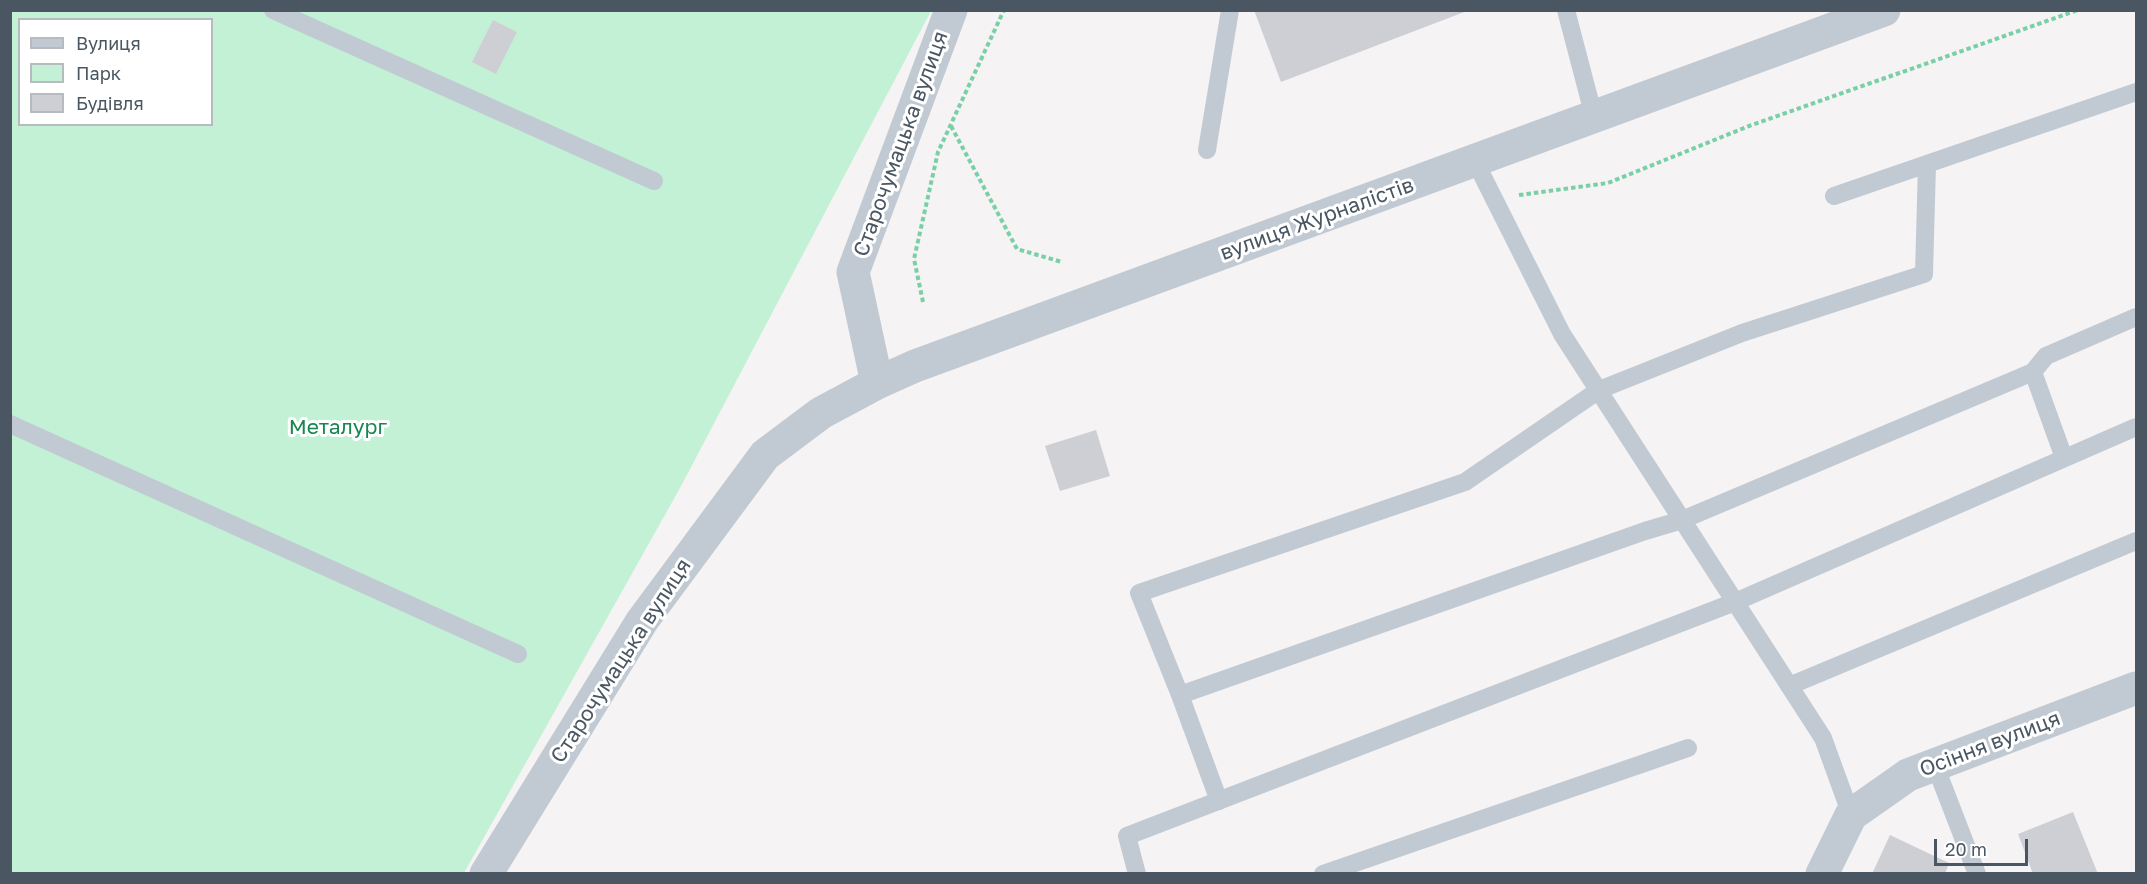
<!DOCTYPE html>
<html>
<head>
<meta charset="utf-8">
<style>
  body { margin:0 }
  #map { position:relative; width:2147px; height:884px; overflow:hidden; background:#f5f3f3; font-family:"Golos Text",sans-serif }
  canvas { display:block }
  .frame { position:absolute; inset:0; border:12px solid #4a5661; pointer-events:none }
  .legend { position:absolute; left:18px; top:18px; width:195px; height:108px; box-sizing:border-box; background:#fff; border:2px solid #b7bbc0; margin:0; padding:8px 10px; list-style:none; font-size:18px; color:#4a5661 }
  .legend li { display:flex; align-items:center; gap:12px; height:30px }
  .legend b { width:30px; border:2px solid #b7bbc0 }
  .scale { position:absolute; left:1934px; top:839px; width:94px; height:27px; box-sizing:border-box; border:3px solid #4a5661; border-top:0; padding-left:8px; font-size:18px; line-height:21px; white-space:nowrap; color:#4a5661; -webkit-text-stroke:4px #fff; paint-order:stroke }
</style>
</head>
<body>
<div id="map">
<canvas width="2147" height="884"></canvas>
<div class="frame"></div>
<ul class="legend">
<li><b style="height:8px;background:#c1cad2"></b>Вулиця</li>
<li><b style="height:16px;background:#c3f1d5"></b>Парк</li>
<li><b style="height:16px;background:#cdcfd5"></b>Будівля</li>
</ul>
<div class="scale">20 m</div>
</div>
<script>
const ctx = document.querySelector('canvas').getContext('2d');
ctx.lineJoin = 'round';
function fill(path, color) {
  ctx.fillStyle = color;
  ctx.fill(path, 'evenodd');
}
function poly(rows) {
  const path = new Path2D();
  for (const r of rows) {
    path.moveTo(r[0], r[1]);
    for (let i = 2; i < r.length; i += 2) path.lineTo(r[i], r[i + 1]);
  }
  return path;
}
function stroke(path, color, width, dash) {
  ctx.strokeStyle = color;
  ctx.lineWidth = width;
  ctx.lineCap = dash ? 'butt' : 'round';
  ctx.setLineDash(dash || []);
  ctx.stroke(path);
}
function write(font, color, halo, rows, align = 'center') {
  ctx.font = font + ' "Golos Text",sans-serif';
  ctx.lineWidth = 6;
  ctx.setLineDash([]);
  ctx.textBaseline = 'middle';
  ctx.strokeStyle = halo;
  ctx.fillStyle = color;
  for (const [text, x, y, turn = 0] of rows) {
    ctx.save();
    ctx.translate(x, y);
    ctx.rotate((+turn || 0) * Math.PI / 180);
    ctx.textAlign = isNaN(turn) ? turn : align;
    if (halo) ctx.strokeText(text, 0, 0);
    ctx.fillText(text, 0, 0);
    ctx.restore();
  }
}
fill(poly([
  [10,11,931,11,680,488,464,873,11,873],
  [20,20,212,20,212,124,20,124]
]), '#c3f1d5');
fill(poly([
  [1254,10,1467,10,1467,11,1281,82],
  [493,20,517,32,496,74,472,62],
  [1096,430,1110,476,1060,491,1045,446],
  [2073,812,2098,874,2033,874,2018,834],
  [1890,835,1949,863,1945,874,1872,874]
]), '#cdcfd5');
stroke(poly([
  [951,126,1017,249,1062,262],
  [1519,195,1608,183,1749,126,2078,10],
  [923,302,914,259,938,152,1004,10]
]), '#7ad0a6', 4, [4.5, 3]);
stroke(poly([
  [273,10,654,181],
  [1566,10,1594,117],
  [1207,150,1230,10],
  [1475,161,1562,334,1823,738,1851,815],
  [1834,196,2136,92],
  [2033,372,2064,458],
  [10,424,518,654],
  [1789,686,2136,541],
  [1180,695,1139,593,1465,482,1599,390,1742,333,1924,274,1927,164],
  [1935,765,1977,874],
  [1219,801,1180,695,1645,531,1682,520,2033,372,2046,356,2136,317],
  [1137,874,1127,836,1735,602,2136,427],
  [1323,874,1688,748]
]), '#c1cad2', 18);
stroke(poly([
  [877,383,853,272,951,10],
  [1822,874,1851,815,1908,775,2136,688]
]), '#c1cad2', 33);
stroke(poly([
  [486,874,642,621,765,455,821,413,877,383,915,366,1884,10]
]), '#c1cad2', 33);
write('21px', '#4a5661', '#fff', [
  ["Старочумацька вулиця",901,144,-70],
  ["вулиця Журналістів",1317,219,-20],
  ["Старочумацька вулиця",621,661,-57],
  ["Осіння вулиця",1990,744,-21]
]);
write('21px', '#17864f', '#fff', [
  ["Металург",338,427]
]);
</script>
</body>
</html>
